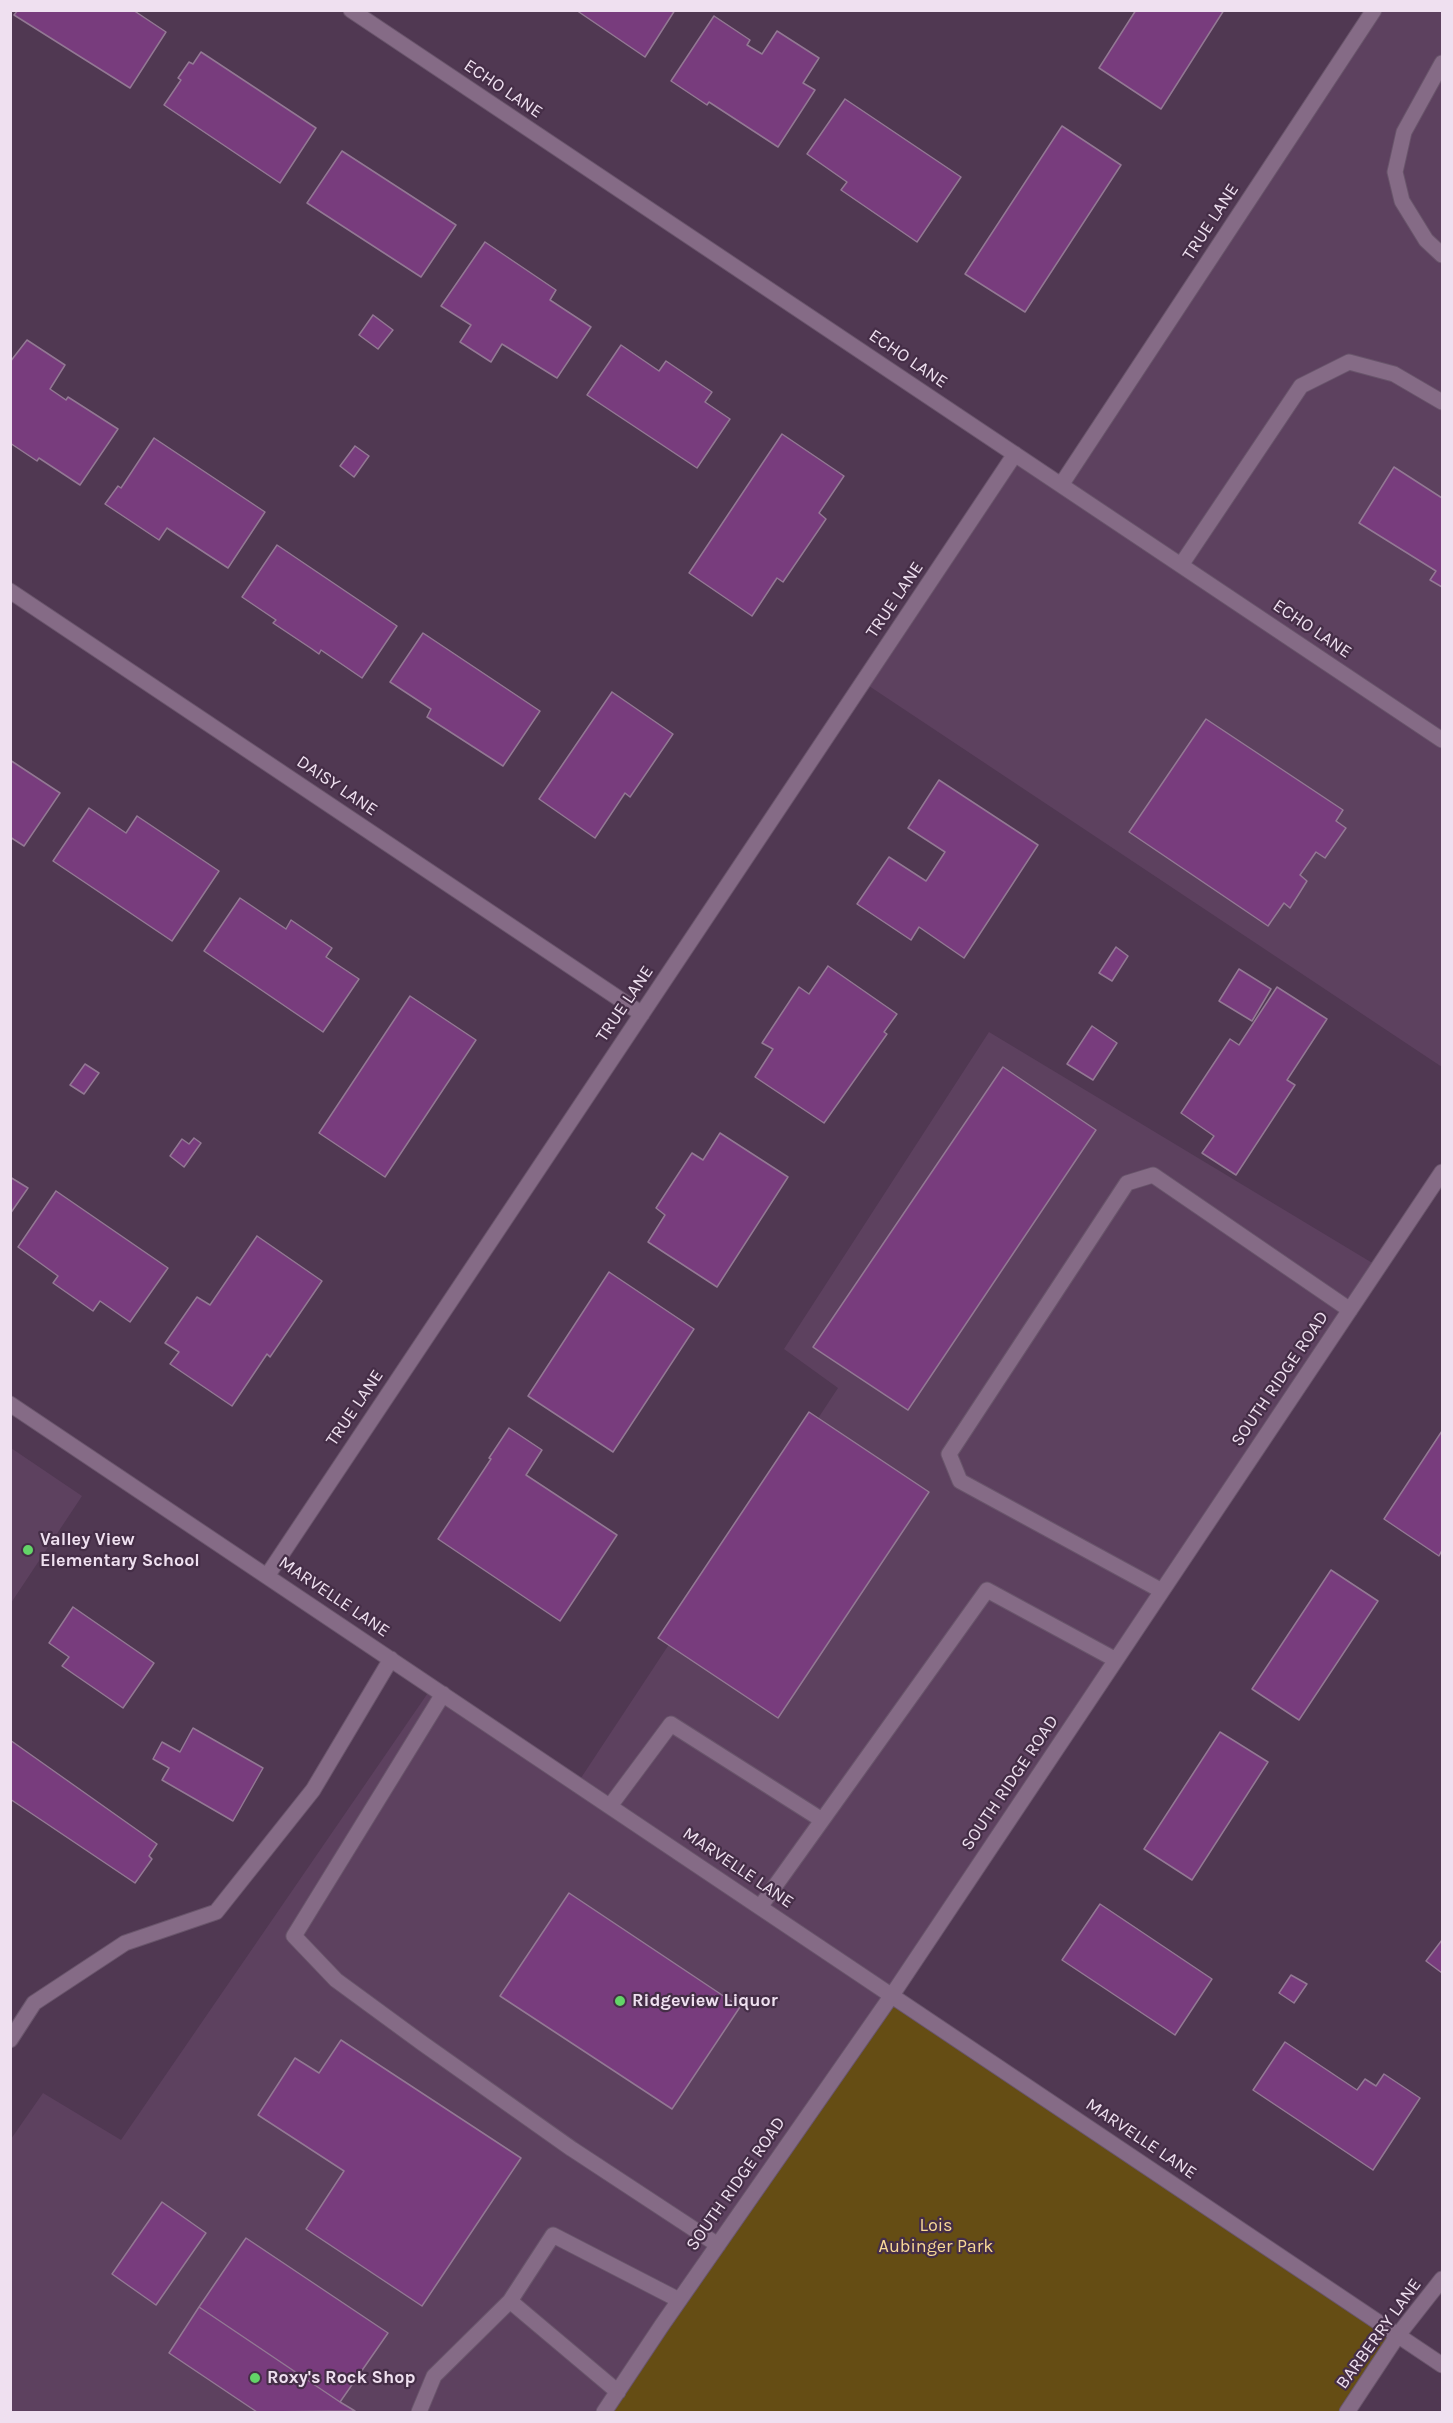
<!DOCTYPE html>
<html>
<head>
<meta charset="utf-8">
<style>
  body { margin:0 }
  #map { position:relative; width:1453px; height:2423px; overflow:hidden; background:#503852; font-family:Karla,sans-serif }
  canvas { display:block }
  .frame { position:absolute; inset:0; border:12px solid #efe0f0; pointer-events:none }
</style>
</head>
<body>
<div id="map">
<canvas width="1453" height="2423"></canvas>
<div class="frame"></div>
</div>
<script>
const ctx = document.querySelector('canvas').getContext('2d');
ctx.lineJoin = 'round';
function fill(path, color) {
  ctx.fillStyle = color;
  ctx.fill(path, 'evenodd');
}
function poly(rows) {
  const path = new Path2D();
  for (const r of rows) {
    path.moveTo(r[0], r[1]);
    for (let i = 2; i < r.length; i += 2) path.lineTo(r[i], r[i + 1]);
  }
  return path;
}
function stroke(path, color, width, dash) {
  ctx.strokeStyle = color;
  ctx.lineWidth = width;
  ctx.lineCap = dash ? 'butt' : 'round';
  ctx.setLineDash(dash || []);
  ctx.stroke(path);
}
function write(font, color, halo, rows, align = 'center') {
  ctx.font = font + ' Karla,sans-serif';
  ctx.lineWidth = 4.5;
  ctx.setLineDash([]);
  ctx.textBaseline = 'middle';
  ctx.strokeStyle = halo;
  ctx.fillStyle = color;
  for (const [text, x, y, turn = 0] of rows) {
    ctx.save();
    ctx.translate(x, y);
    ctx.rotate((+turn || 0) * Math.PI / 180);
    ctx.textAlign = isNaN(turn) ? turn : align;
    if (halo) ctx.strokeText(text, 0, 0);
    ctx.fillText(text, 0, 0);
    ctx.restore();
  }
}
fill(poly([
  [1374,11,1442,11,1442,1067,863,682,1015,454,1061,485],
  [989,1032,1379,1267,604,2412,11,2412,11,2139,43,2093,121,2140,432,1687,577,1784,838,1388,784,1349],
  [11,1448,82,1496,11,1603]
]), '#5d415f');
fill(poly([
  [892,1995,1398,2335,1347,2412,609,2412]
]), '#654d14');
const building = poly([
  [18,10,133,10,166,32,130,88,14,15,18,10],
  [576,10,675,10,645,57,576,10],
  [1136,10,1224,10,1161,109,1099,68,1136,10],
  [714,16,750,40,747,45,762,54,777,31,819,58,803,83,815,90,778,147,709,102,707,105,671,81,714,16],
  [201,52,316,128,280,183,164,105,181,80,178,78,189,62,193,64,201,52],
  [845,99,961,177,917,242,841,190,847,182,807,154,845,99],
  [1062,126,1121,165,1025,312,965,274,1062,126],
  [342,151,456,225,421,277,307,203,342,151],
  [485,242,556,290,550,300,591,327,557,378,502,344,491,362,460,342,471,325,441,306,485,242],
  [373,315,393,330,378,349,359,335,373,315],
  [27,340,65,365,50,389,66,400,68,397,118,429,80,485,39,458,37,461,10,443,10,362,27,340],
  [621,345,659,371,666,361,712,392,705,402,730,419,697,468,587,395,621,345],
  [782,434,844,476,819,513,826,519,783,582,777,578,752,616,689,573,782,434],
  [154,438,265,512,228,568,167,528,159,540,105,504,118,486,121,488,154,438],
  [355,446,369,456,354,477,340,466,355,446],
  [1394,467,1442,498,1442,587,1430,580,1436,571,1359,523,1394,467],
  [277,545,397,626,362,678,321,650,319,654,312,649,273,623,276,620,242,597,277,545],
  [423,633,540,711,503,766,427,717,431,709,390,682,423,633],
  [612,692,673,734,630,797,625,793,595,838,539,799,612,692],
  [1206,719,1343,810,1336,821,1346,828,1325,858,1316,852,1300,875,1307,881,1290,908,1284,903,1268,926,1129,832,1206,719],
  [10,760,60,793,24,846,10,837,10,760],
  [939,780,1038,845,964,958,919,927,911,940,857,904,889,857,926,881,945,852,908,828,939,780],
  [89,808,126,833,137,816,219,871,172,941,53,861,89,808],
  [240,898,286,929,291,920,332,948,326,957,359,979,323,1032,204,951,240,898],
  [1116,947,1128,956,1112,981,1099,973,1116,947],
  [828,966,897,1014,884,1032,887,1034,824,1123,755,1077,773,1049,762,1043,799,987,809,994,828,966],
  [1239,969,1271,989,1252,1021,1219,1001,1239,969],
  [1277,987,1327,1019,1287,1080,1295,1085,1236,1175,1202,1153,1214,1136,1181,1113,1230,1039,1239,1045,1277,987],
  [410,996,476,1040,385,1177,319,1133,410,996],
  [1092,1026,1117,1043,1093,1080,1067,1064,1092,1026],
  [85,1064,99,1073,84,1094,70,1085,85,1064],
  [1003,1067,1096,1130,908,1410,813,1347,1003,1067],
  [720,1133,788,1177,717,1287,648,1242,665,1215,656,1208,692,1153,703,1160,720,1133],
  [194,1138,201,1143,184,1167,170,1156,182,1139,189,1144,194,1138],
  [10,1177,28,1188,10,1214,10,1177],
  [56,1191,168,1268,130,1322,100,1301,93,1311,53,1283,58,1276,18,1247,56,1191],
  [257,1236,322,1281,270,1357,267,1354,232,1406,170,1364,179,1352,165,1343,197,1297,210,1305,257,1236],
  [609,1272,694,1329,613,1452,528,1396,609,1272],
  [809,1412,929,1492,778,1718,658,1638,809,1412],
  [509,1428,542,1450,526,1475,617,1535,560,1621,438,1539,491,1459,489,1458,509,1428],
  [1442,1431,1442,1550,1439,1556,1384,1519,1442,1431],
  [1331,1570,1378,1601,1299,1720,1252,1689,1331,1570],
  [73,1607,154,1663,123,1708,62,1666,69,1657,49,1643,73,1607],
  [193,1728,263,1768,233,1821,162,1780,169,1768,153,1759,162,1742,180,1752,193,1728],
  [1220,1732,1268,1762,1192,1880,1144,1849,1220,1732],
  [10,1740,157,1844,149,1856,152,1859,135,1883,10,1799,10,1740],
  [569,1893,740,2007,672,2109,500,1996,569,1893],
  [1100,1904,1212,1979,1175,2035,1062,1960,1100,1904],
  [1442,1940,1442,1973,1426,1961,1442,1940],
  [1291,1975,1307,1984,1294,2003,1279,1993,1291,1975],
  [341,2040,521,2158,422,2306,306,2229,344,2171,258,2115,295,2058,319,2073,341,2040],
  [1285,2042,1357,2090,1365,2079,1376,2086,1384,2074,1420,2098,1373,2170,1253,2090,1285,2042],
  [162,2202,206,2233,156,2305,112,2274,162,2202],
  [246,2238,388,2333,340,2402,199,2307,246,2238],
  [199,2307,340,2402,355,2411,257,2412,169,2353,199,2307]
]);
fill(building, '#783c7d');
stroke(building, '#937894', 1.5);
const minor = poly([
  [351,10,1442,740],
  [1442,63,1404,132,1395,172,1402,201,1426,240,1442,255],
  [1061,485,1374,10],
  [1181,565,1301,386,1349,362,1394,374,1442,402],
  [10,591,642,1014],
  [10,1404,1442,2365],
  [267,1576,1015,454],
  [1162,1591,960,1481,949,1454,1127,1183,1153,1175,1350,1310],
  [443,1694,294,1936,336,1980,422,2043,572,2149,718,2245],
  [610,1806,671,1724,822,1820],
  [760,1907,987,1590,1116,1660],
  [10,2040,34,2003,125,1943,216,1912,313,1790,391,1659],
  [618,2392,510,2301,553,2235,679,2300],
  [419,2412,434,2376,510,2301],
  [604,2412,662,2325,892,1995,1442,1172],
  [1347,2412,1398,2335,1442,2279]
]);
stroke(minor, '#69556b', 17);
stroke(minor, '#856b86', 15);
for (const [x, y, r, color] of [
  [28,1550,6,"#63d468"],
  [620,2001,6,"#63d468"],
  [255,2378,6,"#63d468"]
]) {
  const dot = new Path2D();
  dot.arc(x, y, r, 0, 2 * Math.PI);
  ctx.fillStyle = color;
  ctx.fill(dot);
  stroke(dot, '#452e47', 2);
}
write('18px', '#efe0f0', '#452e47', [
  ["ECHO LANE",503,89,34],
  ["TRUE LANE",1211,222,-57],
  ["ECHO LANE",908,359,34],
  ["TRUE LANE",895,600,-56],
  ["ECHO LANE",1312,629,34],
  ["DAISY LANE",337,786,34],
  ["TRUE LANE",625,1004,-56],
  ["SOUTH RIDGE ROAD",1280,1379,-56],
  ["TRUE LANE",355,1408,-56],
  ["MARVELLE LANE",334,1597,34],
  ["SOUTH RIDGE ROAD",1010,1783,-56],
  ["MARVELLE LANE",738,1868,34],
  ["MARVELLE LANE",1141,2139,34],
  ["SOUTH RIDGE ROAD",736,2184,-55],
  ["BARBERRY LANE",1379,2334,-54]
]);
write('bold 18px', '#efe0f0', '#452e47', [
  ["Valley View",40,1540],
  ["Elementary School",40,1561],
  ["Ridgeview Liquor",632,2001],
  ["Roxy's Rock Shop",267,2378]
], 'left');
write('18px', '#f9d997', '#452e47', [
  ["Lois",936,2226],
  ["Aubinger Park",936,2247]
]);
</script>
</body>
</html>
